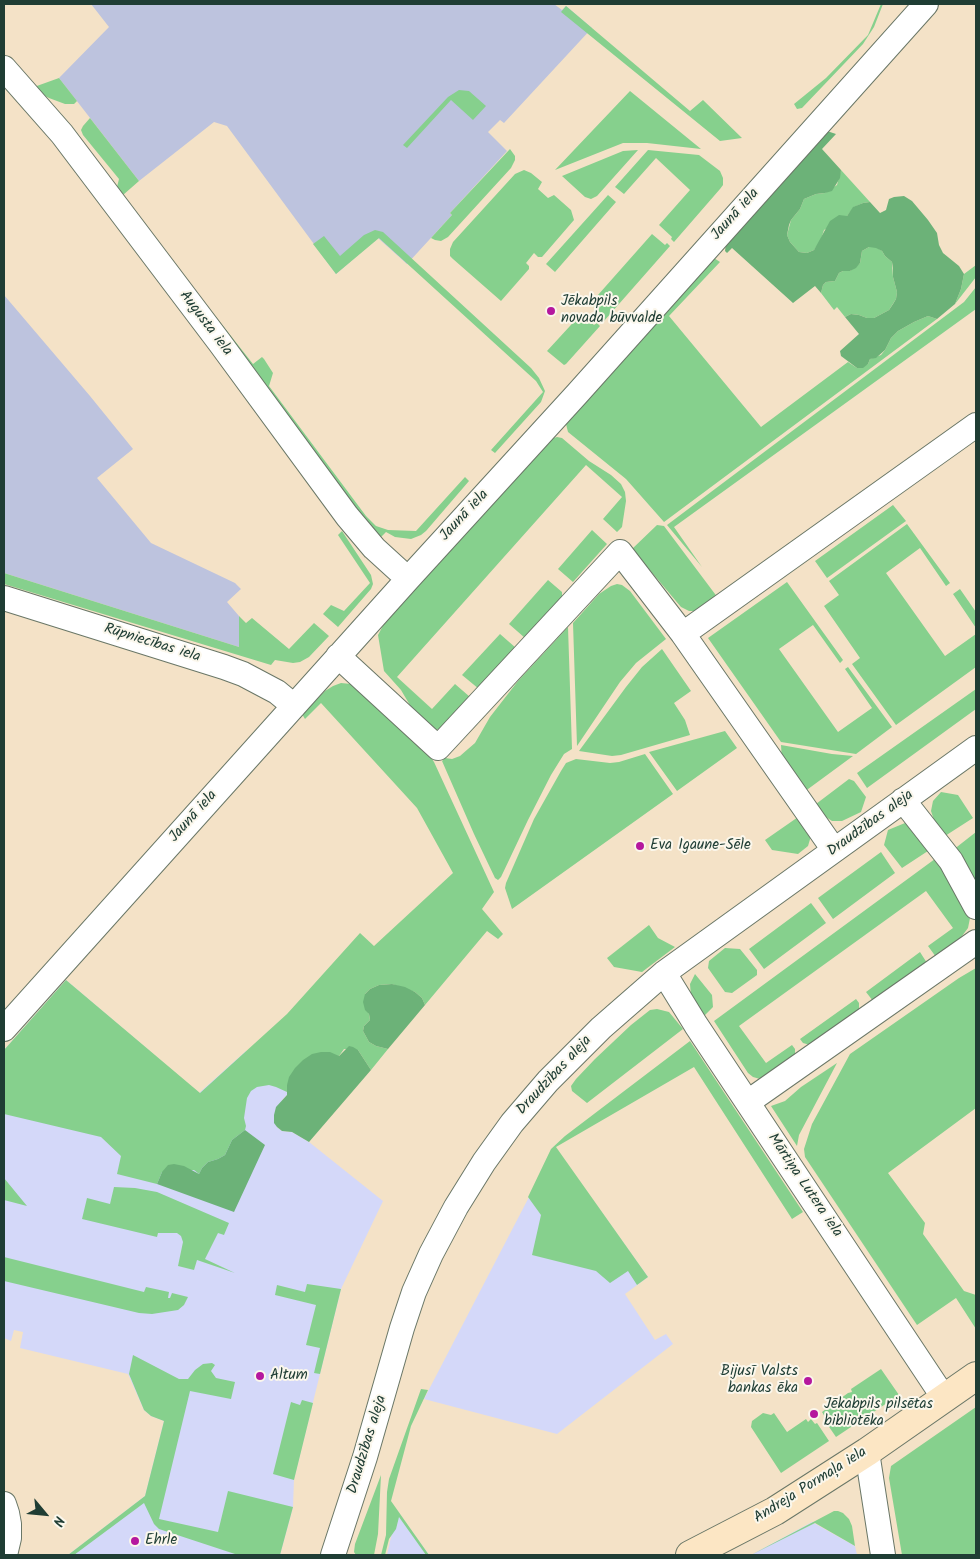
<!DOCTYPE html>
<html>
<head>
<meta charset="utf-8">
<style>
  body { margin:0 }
  #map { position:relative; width:980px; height:1559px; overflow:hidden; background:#f4e2c7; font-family:Kalam,sans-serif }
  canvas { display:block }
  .frame { position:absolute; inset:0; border:5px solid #1f3d34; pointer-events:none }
  .north { position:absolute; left:20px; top:1489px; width:50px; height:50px; -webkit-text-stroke:4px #fbf7ec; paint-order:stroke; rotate:118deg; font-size:14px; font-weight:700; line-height:20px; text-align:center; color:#1f3d34 }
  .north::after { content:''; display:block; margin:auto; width:18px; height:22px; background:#1f3d34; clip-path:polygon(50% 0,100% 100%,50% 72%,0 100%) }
</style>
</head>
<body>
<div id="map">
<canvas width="980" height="1559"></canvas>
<div class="frame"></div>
<div class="north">N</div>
</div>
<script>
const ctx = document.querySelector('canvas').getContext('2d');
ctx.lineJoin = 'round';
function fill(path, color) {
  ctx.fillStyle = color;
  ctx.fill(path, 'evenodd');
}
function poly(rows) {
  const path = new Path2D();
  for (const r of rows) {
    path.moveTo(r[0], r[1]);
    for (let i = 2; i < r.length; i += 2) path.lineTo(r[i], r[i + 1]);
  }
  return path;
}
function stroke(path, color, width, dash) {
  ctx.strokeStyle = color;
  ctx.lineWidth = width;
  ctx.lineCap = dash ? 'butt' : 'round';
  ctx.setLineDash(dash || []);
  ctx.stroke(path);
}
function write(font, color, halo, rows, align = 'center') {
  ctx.font = font + ' Kalam,sans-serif';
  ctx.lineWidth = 4;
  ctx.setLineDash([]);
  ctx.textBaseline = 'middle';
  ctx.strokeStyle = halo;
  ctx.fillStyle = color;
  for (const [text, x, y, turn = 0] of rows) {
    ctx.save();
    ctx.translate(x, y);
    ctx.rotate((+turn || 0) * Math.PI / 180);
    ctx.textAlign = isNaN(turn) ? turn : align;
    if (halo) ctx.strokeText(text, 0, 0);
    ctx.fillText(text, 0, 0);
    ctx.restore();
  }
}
fill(poly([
  [66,980,199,1093,246,1051,287,1092,287,1095,282,1100,277,1127,282,1131,292,1132,309,1142,383,1201,341,1289,294,1479,293,1507,280,1555,68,1555,145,1496,164,1421,151,1416,144,1410,128,1374,20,1348,23,1332,14,1330,11,1341,4,1338,4,1050],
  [555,1147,648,1277,625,1294,655,1340,666,1334,673,1344,557,1434,424,1399],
  [397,1510,429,1555,387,1555],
  [812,1522,855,1546,857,1555,751,1555]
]), '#d4d8f9');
fill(poly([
  [91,4,554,4,562,10,566,6,592,28,504,123,500,120,488,132,507,151,450,213,452,215,407,264,378,238,336,274,227,126,214,122,139,181,59,78,109,27],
  [4,295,90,396,133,449,97,478,151,543,235,583,241,589,227,602,239,616,239,647,4,573]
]), '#bdc3de');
fill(poly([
  [881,4,883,4,874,27,863,44,802,108,797,109,794,104,826,78,868,35],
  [566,6,690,111,703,100,742,138,720,141,561,12],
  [59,78,77,101,74,104,65,104,49,98,37,92,34,87],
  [459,90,469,91,486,106,473,120,451,100,407,148,403,145,448,97],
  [630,91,701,149,647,143,623,143,555,170],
  [90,118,139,181,123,195,117,187,119,179,83,135,81,130,83,126],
  [510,149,515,156,515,160,511,168,448,237,441,241,435,240,431,238,452,215,450,213],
  [638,150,597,196,591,199,585,197,562,176,623,151],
  [648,150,699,155,720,171,723,178,723,185,720,189,674,242,671,239,672,237,659,225,690,190,656,158,624,194,615,187],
  [524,170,531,173,542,182,538,189,548,198,554,195,571,210,574,220,542,257,538,257,534,253,526,263,529,266,529,269,501,301,453,259,450,256,450,249,453,242,515,174],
  [841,170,870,202,863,203,854,207,847,216,824,230,820,242,814,250,807,253,799,252,790,242,787,235,791,220,800,209,804,199,816,194,825,193,837,185],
  [608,195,616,202,555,272,546,264],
  [375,230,383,232,531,368,539,378,545,391,541,402,495,453,491,450,543,392,536,381,379,238,336,274,313,244,324,236,340,256,364,235],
  [652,234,665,245,667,243,670,246,604,321,601,318,603,315,590,304],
  [869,247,876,247,882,251,885,256,892,262,893,277,897,292,896,299,889,310,874,318,867,318,859,315,851,314,845,317,837,307,834,310,821,293,823,285,826,282,835,281,839,273,843,271,850,271,860,263,862,251],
  [714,258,720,262,669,316,761,427,848,362,857,368,868,364,870,359,881,355,885,350,891,338,898,331,914,322,928,316,937,319,664,522,626,479,568,432,566,424,568,420],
  [976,265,976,277,955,304,961,289,964,274],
  [179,270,253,364,262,357,264,359,273,373,269,386,366,516,376,526,388,530,416,531,465,477,469,481,426,531,421,535,411,539,395,537,386,532,381,537,363,519],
  [976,287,976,309,674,527,702,567,667,525,944,317,964,302],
  [581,314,594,325,597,323,600,326,566,364,564,365,547,351],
  [557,437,562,438,589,461,611,475,621,484,625,492,626,501,622,527,617,532,603,519,622,497,586,465,397,677,432,709,455,684,470,697,440,730,431,728,411,707,401,690,384,671,378,635,386,620,551,439],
  [893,505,906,521,827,578,815,561],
  [907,524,950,583,946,586,920,548,886,573,945,656,976,634,976,667,896,725,852,664,860,658,824,606,839,595,829,581],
  [657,525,664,526,718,598,698,611,689,611,681,607,632,549],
  [592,530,607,544,573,582,558,569],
  [342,531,371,575,373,584,371,589,338,627,323,614,331,605,344,611,370,583,338,535],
  [4,573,239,647,239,616,246,623,252,618,289,649,314,623,329,636,309,657,300,662,293,663,275,660,271,665,4,584],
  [548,580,562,592,562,597,525,638,509,624],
  [787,582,843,660,840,663,813,625,779,649,838,732,872,708,845,669,848,667,892,727,856,754,781,742,708,638],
  [617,584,622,585,630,591,666,639,636,663,620,682,577,746,573,623,599,594,611,586],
  [960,589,976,612,976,628,953,594],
  [568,627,572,749,564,754,551,775,528,820,501,877,498,880,495,878,474,834,442,761,445,758,452,759,460,756,468,749,475,743,490,717,518,681],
  [500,634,516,648,479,689,462,675],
  [662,649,691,691,674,703,685,720,690,735,621,755,612,756,579,751,626,687,642,667],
  [341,683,351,684,430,756,434,762,494,892,482,909,503,934,498,939,487,931,425,1005,422,998,415,992,392,984,379,985,370,989,365,994,370,1020,364,1026,363,1031,369,1042,376,1046,388,1049,371,1070,358,1050,344,1049,339,1056,287,1085,287,1092,276,1087,269,1085,257,1087,251,1091,247,1098,244,1118,246,1126,245,1130,232,1140,225,1155,218,1159,208,1162,202,1168,199,1174,194,1170,162,1172,157,1184,117,1174,121,1156,101,1137,4,1114,4,1050,66,980,200,1093,287,1014,360,933,374,946,453,873,417,808,321,703,305,719,302,714,325,691,333,686],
  [976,689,976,709,867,788,857,773],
  [725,731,737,748,677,791,649,752],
  [781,745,832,754,853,756,804,792,782,761],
  [645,754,673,794,512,909,505,888,506,883,534,819,561,771,566,763,576,759,610,763,619,762],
  [849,779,854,781,866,797,861,812,842,821,832,821,823,815,816,804],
  [941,792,958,795,973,818,945,836,934,820,931,811,933,801],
  [801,815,811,836,808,846,798,854,772,850,765,840],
  [905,823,916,828,931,849,902,868,884,845,888,830],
  [976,832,976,889,953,850],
  [881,852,895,873,833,919,818,898],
  [939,856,969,909,970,918,968,928,959,940,936,957,928,946,953,928,926,891,739,1026,766,1063,792,1045,795,1049,795,1056,768,1077,760,1079,753,1077,748,1073,714,1021],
  [811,903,826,923,764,969,749,949],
  [649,925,658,938,675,947,642,972,614,967,607,958],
  [725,948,740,949,757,970,757,975,732,993,725,992,708,968,709,961],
  [920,952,927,963,873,1001,866,992],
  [976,968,976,1108,888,1173,925,1223,923,1234,964,1291,976,1295,976,1329,956,1298,917,1325,805,1157,804,1149,812,1124,850,1054,959,978],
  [695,974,712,995,713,1007,704,1016,691,996,690,984],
  [856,999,859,1003,859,1011,810,1045,803,1043,800,1039],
  [657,1009,669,1012,683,1029,587,1103,572,1091,571,1086,576,1079,595,1059,631,1025,650,1010],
  [690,1041,803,1212,792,1219,694,1067,556,1147,648,1277,637,1285,628,1271,610,1283,596,1271,532,1255,541,1215,528,1197,551,1149,565,1136],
  [837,1063,799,1135,797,1146,771,1106,785,1101,801,1087],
  [4,1178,27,1206,4,1200],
  [114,1187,135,1188,157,1192,229,1223,224,1235,218,1233,205,1259,235,1273,197,1260,194,1270,178,1266,183,1242,181,1236,177,1233,158,1233,157,1237,82,1219,87,1198,110,1204],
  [4,1257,144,1292,146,1287,169,1292,168,1298,170,1298,172,1293,188,1297,184,1305,178,1310,152,1314,139,1313,4,1281],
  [307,1284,341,1289,320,1374,314,1373,320,1348,306,1345,316,1305,275,1295,277,1285,305,1292],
  [133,1355,179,1379,188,1379,195,1370,203,1364,212,1363,215,1365,211,1371,216,1378,235,1382,231,1399,190,1391,159,1519,218,1532,228,1491,293,1507,280,1555,238,1555,159,1529,154,1524,144,1503,74,1555,68,1555,145,1496,164,1421,151,1416,144,1410,129,1374],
  [881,1369,899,1395,836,1437,825,1421,824,1419,825,1417,822,1412,848,1393,852,1392,851,1389],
  [421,1389,428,1390,411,1426,391,1501,429,1555,426,1555,399,1517,396,1529,389,1539,385,1555,381,1555,386,1535,387,1492,389,1479],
  [302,1400,313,1403,294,1480,273,1474,291,1402,300,1405],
  [976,1407,976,1555,902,1555,889,1478,891,1466],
  [763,1413,771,1415,774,1413,787,1432,806,1419,808,1422,811,1419,815,1424,817,1423,829,1441,781,1473,751,1427,752,1421],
  [381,1475,378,1534,374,1555,356,1555,354,1552,355,1544],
  [834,1511,838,1511,843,1513,849,1519,852,1526,855,1546,815,1523,751,1555]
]), '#86d08d');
fill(poly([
  [827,131,836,134,822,149,841,170,840,178,832,191,825,193,816,194,804,199,800,209,791,220,789,225,787,235,790,242,799,252,807,253,814,250,830,221,839,215,847,216,853,207,863,203,870,202,880,213,886,210,889,199,894,197,904,196,912,201,928,220,937,233,939,245,943,253,959,266,964,274,961,289,955,304,937,319,928,316,914,322,898,331,891,338,885,350,876,358,870,359,868,364,863,368,857,368,841,356,840,351,859,334,845,317,851,314,859,315,867,318,874,318,889,310,893,304,896,299,897,292,893,277,893,268,892,262,885,256,882,251,876,248,869,247,862,251,860,263,856,268,850,271,843,271,839,273,835,281,826,282,823,285,821,293,815,286,793,303,732,248,727,253,725,251,726,243],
  [392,984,405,987,415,992,422,998,425,1005,388,1049,376,1046,369,1042,363,1031,364,1026,370,1020,369,1014,365,1010,363,1002,365,994,370,989,379,985],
  [349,1046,353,1047,358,1050,371,1070,309,1142,292,1132,282,1131,277,1127,274,1123,274,1115,276,1107,287,1095,287,1085,289,1077,295,1068,303,1060,312,1054,321,1052,330,1052,339,1056],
  [245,1130,265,1145,234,1212,157,1184,162,1172,168,1165,174,1164,184,1166,199,1174,202,1168,208,1162,218,1159,225,1155,232,1140]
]), '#6cb278');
const street = poly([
  [4,68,62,134,220,343,347,516,374,548,408,579],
  [4,598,224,667,243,674,277,692,294,706],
  [338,656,438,748,620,552,683,634],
  [903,800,951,861,976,907],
  [834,850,683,634,976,425],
  [664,973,696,1025,944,1398],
  [4,1029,408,579,577,394,926,4],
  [748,1102,976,942],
  [867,1452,883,1555],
  [4,1504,7,1513,9,1524,9,1538,5,1555],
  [333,1555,365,1457,402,1328,414,1292,431,1254,456,1207,484,1162,512,1123,548,1081,601,1028,664,973,976,748]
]);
const secondary = poly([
  [690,1555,775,1511,867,1452,976,1376]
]);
stroke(street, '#6a7767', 26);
stroke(secondary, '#6a7767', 30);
stroke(street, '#fff', 24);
stroke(secondary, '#fce6c4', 28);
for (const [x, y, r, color] of [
  [551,311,5,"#b5179e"],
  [640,846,5,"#b5179e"],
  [260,1376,5,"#b5179e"],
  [808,1381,5,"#b5179e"],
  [814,1414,5,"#b5179e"],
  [135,1541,5,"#b5179e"]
]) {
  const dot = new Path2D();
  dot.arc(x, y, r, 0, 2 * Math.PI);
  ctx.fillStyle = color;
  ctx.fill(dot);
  stroke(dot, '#fbf7ec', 2);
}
write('15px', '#1f3d34', '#fbf7ec', [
  ["Jaunā iela",736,215,-48],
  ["Augusta iela",205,324,53],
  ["Jaunā iela",465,516,-47],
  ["Rūpniecības iela",152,644,17],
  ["Jaunā iela",194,817,-48],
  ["Draudzības aleja",871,824,-36],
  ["Draudzības aleja",555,1076,-47],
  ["Mārtiņa Lutera iela",804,1186,56],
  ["Draudzības aleja",368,1445,-73],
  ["Andreja Pormaļa iela",811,1486,-32]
]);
write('15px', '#1f3d34', '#fbf7ec', [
  ["Jēkabpils",561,302],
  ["novada būvvalde",561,319],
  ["Eva Igaune-Sēle",650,846],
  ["Bijusī Valsts",798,1372,"right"],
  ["bankas ēka",798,1389,"right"],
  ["Altum",270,1376],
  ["Jēkabpils pilsētas",824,1405],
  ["bibliotēka",824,1422],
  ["Ehrle",145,1541]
], 'left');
</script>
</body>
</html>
